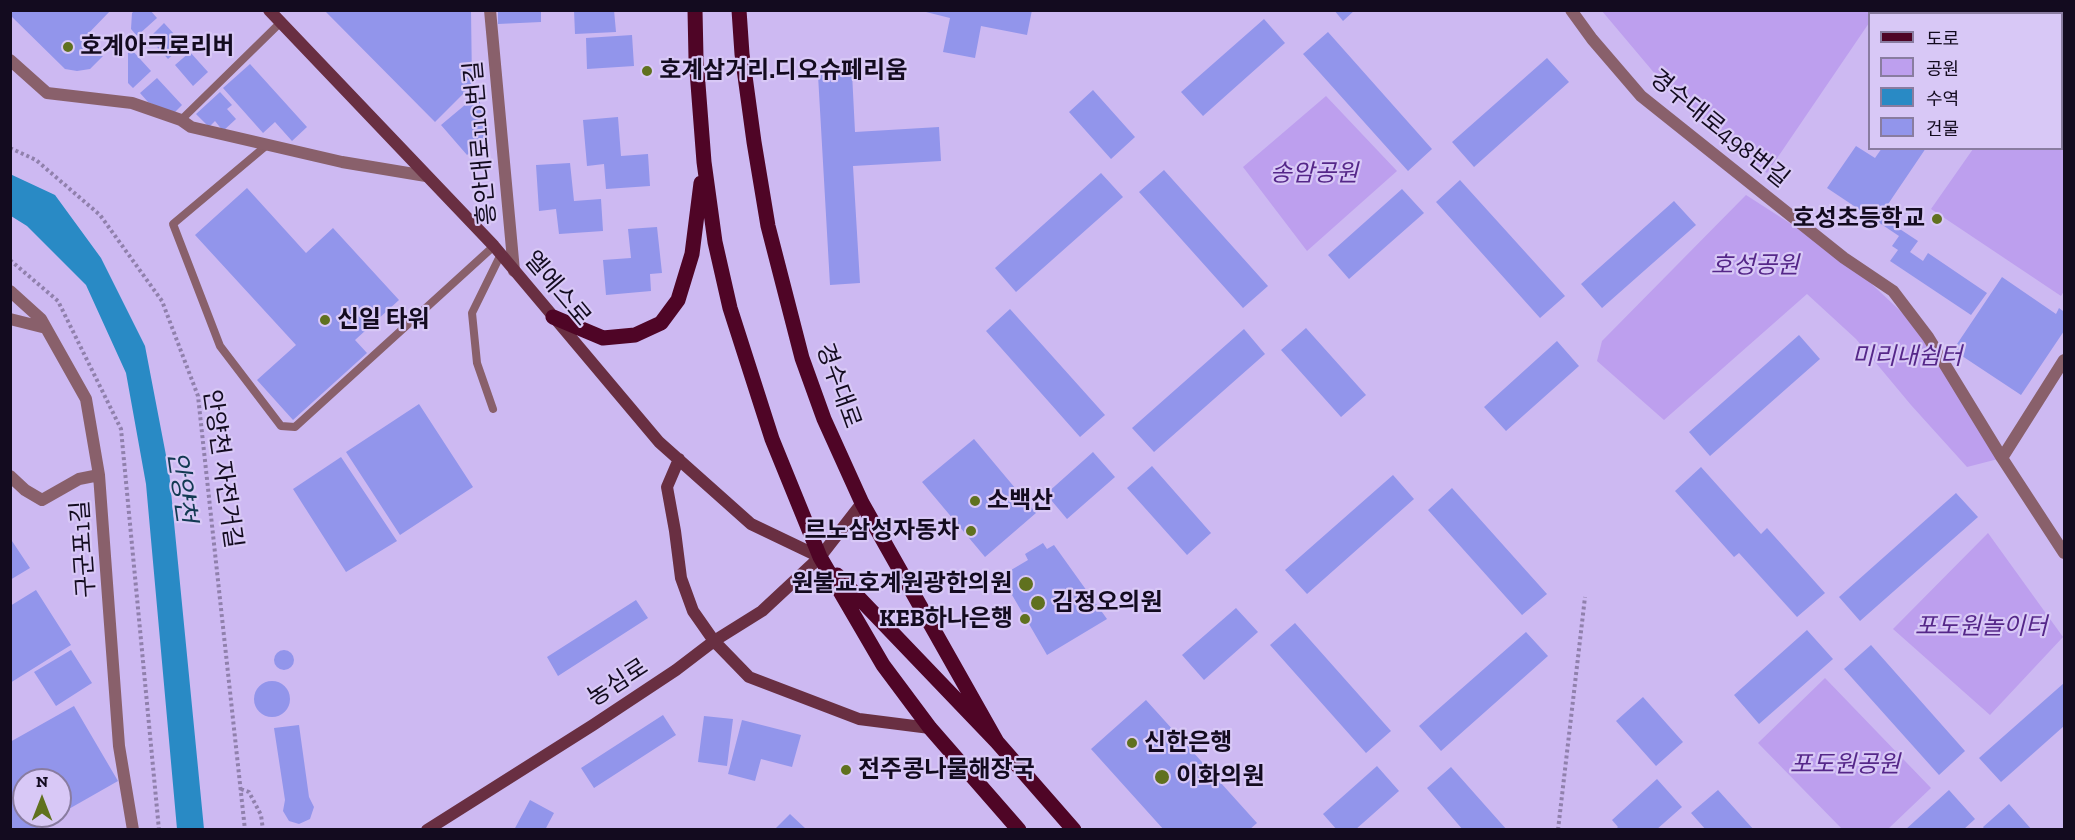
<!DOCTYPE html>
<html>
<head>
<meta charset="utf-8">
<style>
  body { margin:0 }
  #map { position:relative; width:2075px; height:840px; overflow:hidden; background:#cdb9f2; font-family:"Zilla Slab","Noto Sans KR",serif }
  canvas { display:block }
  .frame { position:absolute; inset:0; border:12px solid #130b1f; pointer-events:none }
  .legend { position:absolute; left:1868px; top:12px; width:195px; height:138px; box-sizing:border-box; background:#d8c8f6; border:2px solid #897ca0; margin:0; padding:8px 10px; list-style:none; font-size:18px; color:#130b1f }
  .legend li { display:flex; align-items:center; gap:12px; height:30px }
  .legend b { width:30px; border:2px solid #897ca0 }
  .north { position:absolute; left:12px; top:768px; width:60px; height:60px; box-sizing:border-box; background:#d8c8f6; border:2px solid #897ca0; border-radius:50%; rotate:0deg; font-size:16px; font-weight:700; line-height:24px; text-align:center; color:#130b1f }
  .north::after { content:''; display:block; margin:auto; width:21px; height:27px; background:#60711f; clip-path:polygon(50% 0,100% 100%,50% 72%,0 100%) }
</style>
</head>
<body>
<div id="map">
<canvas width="2075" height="840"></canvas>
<div class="frame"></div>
<ul class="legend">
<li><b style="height:8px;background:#4f0526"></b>도로</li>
<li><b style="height:16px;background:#bd9fee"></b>공원</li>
<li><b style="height:16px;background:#298ac5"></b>수역</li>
<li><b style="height:16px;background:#9295eb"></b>건물</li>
</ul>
<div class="north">N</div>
</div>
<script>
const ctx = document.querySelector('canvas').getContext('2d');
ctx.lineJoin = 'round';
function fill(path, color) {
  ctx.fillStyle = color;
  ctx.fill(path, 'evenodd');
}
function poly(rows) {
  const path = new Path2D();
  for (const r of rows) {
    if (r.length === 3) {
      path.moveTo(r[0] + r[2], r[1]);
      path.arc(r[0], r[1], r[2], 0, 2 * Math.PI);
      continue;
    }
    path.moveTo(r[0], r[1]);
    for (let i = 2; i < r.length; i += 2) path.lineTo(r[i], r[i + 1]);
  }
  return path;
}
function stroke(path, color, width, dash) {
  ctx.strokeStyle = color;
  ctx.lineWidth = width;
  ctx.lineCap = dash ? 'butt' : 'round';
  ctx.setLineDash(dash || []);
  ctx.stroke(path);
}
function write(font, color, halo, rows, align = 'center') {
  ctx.font = font + ' "Zilla Slab","Noto Sans KR",serif';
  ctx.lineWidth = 4.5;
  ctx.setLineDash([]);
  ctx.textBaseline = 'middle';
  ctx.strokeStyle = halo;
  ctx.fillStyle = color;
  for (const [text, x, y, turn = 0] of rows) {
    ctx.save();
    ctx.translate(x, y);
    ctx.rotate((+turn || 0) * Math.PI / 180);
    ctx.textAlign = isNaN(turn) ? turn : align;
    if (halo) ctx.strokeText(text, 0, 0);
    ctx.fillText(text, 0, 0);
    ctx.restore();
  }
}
fill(poly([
  [1602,11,1878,11,1876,13,1870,14,1869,23,1767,173,1677,100],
  [2062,45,2064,47,2064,291,2061,296,1931,209,1973,149,2062,148],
  [1326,96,1397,171,1307,251,1243,167],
  [1746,195,1844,258,1928,337,2002,458,1967,467,1911,405,1856,339,1807,294,1664,420,1597,361,1602,341],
  [1988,533,2063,637,1990,715,1893,629],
  [1825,678,1931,788,1888,829,1842,829,1758,743]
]), '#bd9fee');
fill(poly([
  [10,174,55,195,101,258,145,346,169,471,204,829,177,829,146,484,126,373,86,285,27,226,11,216]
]), '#298ac5');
fill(poly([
  [10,10,111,10,84,38,103,56,90,69,77,71,65,69,10,15],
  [135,10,150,10,157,18,137,36,131,29,132,13],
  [324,10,471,10,472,85,435,122],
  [498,10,541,10,541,22,498,24],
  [574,10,614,10,616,32,575,34],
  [918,10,1032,10,1027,35,981,26,975,58,943,52,950,18],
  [1334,10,1355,10,1343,21],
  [1975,10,2019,10,2017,14,1973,14],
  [2046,10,2064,10,2064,23,2062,21,2062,14,2050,14],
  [1264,19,1285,43,1203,116,1181,92],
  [164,23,184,45,168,59,149,38],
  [1328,32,1432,149,1408,171,1303,54],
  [632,35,634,66,587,69,586,38],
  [131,49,151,71,133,88,128,83,128,51],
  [190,52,208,72,193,86,175,65],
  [1547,58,1569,82,1474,167,1452,142],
  [250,64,307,127,292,141,275,122,263,133,223,88],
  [852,73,855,132,939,127,941,161,853,166,860,283,830,285,818,75],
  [157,78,182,105,173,114,148,102,140,93],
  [1093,90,1135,137,1111,159,1069,112],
  [220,92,232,105,227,109,236,119,223,131,215,121,209,127,196,114],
  [478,94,488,137,467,155,441,125],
  [618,117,621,156,648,154,650,186,606,189,604,164,587,166,583,120],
  [1856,146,1875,158,1882,148,1926,148,1880,216,1918,241,1910,252,1923,261,1928,253,1987,293,1971,315,1890,261,1898,250,1892,246,1899,236,1827,188],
  [570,163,574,201,601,199,603,231,559,234,556,209,539,211,536,165],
  [1164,170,1268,286,1243,308,1139,192],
  [1101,173,1123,197,1016,292,995,268],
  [1460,180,1565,296,1540,318,1436,202],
  [247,188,306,253,333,228,399,300,355,340,367,353,293,420,257,380,296,345,195,235],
  [1402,189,1424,213,1349,279,1328,255],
  [1674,201,1696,225,1602,308,1581,284],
  [657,227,662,273,650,274,651,291,606,295,603,260,631,258,628,229],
  [2002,277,2056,314,2059,308,2063,311,2064,309,2064,331,2021,395,1953,350],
  [1010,309,1105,415,1080,437,986,331],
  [1306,328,1366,395,1341,417,1281,350],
  [1244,329,1265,354,1154,452,1132,428],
  [1799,335,1820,359,1710,456,1689,432],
  [1557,341,1579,366,1506,431,1484,407],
  [419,404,473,487,400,535,346,452],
  [974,439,1036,513,985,557,922,482],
  [1093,452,1115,477,1067,519,1046,494],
  [341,457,397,541,346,572,293,489],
  [1152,466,1211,533,1187,555,1127,488],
  [1701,467,1761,534,1767,528,1825,593,1797,617,1739,553,1734,557,1675,491],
  [1393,475,1414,499,1307,594,1285,570],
  [1452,488,1547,594,1522,615,1428,510],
  [1956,493,1978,517,1860,621,1839,597],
  [10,538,30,568,10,580],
  [1043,543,1047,549,1054,545,1107,619,1047,655,1001,576,1028,560,1025,554],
  [36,590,71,645,10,683,10,606],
  [636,600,648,618,558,676,547,657],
  [1236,608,1258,632,1204,680,1182,655],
  [1295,623,1391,731,1366,753,1270,645],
  [1807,630,1833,659,1759,724,1734,695],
  [1526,632,1548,656,1441,751,1419,726],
  [1871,645,1965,751,1939,775,1844,669],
  [284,660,10],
  [71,650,92,683,56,706,34,672],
  [272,699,18],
  [2064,683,2064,726,2001,782,1979,758],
  [1643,697,1683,742,1656,766,1616,721],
  [1146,700,1257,823,1249,830,1164,830,1091,749],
  [74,706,118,781,60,814,60,780,24,780,24,816,57,816,34,830,10,830,10,742],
  [663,715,676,735,594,788,581,768],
  [704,716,733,719,727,766,698,762],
  [742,720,801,735,792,767,761,759,755,781,728,774],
  [299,725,309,797,314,807,310,819,299,824,289,821,283,811,285,800,274,728],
  [1377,766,1399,791,1355,830,1337,830,1323,814],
  [1451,767,1507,830,1463,830,1427,788],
  [1657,779,1682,807,1656,830,1615,830,1618,827,1612,820],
  [1718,790,1754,830,1706,830,1691,813],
  [1949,790,1975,819,1963,830,1905,830],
  [530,800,554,813,545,830,514,830],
  [2009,804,2032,830,1985,830,1983,827],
  [790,814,807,830,774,830]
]), '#9295eb');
stroke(poly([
  [10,148,36,160,100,215,162,301,198,396,245,830],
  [10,260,58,301,121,429,159,830],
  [241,789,249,792,261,815,263,830],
  [1558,830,1585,597]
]), '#9080ac', 4, [3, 3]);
stroke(poly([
  [181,120,280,23],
  [267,145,173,224,220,346,281,426,295,427,494,246],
  [493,409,477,363,472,313,501,254]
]), '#89606b', 8);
stroke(poly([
  [490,10,514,271],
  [1571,10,1592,39,1641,96,1844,258,1893,291,1928,337,2002,458,2064,553],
  [10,60,47,93,132,103,181,120,191,127,342,162,426,176],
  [10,291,41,319,86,399,99,475,119,746,133,830],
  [10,319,46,328],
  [2002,458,2064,360],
  [10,476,25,490,42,500,79,479,99,475]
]), '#89606b', 12);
stroke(poly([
  [269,10,494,246,659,442,751,524,820,557],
  [679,459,667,487,675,531,681,578,693,611,714,641,749,677,859,719,930,728],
  [427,830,593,725,676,670,714,641,762,611,820,557,862,503]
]), '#692f42', 12);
stroke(poly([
  [695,10,696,58,704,162,715,242,730,308,772,439,820,557,883,665,930,728,1019,830],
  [739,10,742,54,754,142,768,226,802,358,824,419,862,503,997,742],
  [553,317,603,338,635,335,661,323,678,300,692,254,701,183],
  [837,575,997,742,1074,830]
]), '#4f0526', 15);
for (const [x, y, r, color] of [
  [68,47,6,"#60711f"],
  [647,71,6,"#60711f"],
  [1937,219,6,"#60711f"],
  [325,320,6,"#60711f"],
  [975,501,6,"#60711f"],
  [971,531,6,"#60711f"],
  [1026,584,8,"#60711f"],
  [1038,603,8,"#60711f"],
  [1025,619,6,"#60711f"],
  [1132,743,6,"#60711f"],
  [846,770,6,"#60711f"],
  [1162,777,8,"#60711f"]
]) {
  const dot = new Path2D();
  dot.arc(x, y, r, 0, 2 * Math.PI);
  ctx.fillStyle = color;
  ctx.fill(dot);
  stroke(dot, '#d8c8f6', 2);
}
write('bold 24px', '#130b1f', '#d8c8f6', [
  ["호계아크로리버",80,47],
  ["호계삼거리.디오슈페리움",659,71],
  ["호성초등학교",1925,219,"right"],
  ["신일 타워",337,320],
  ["소백산",987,501],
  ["르노삼성자동차",959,531,"right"],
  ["원불교호계원광한의원",1012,584,"right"],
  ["김정오의원",1052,603],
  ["KEB하나은행",1013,619,"right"],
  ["신한은행",1144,743],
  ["전주콩나물해장국",858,770],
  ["이화의원",1176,777]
], 'left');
write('24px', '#130b1f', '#d8c8f6', [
  ["경수대로498번길",1719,129,39],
  ["흥안대로110번길",481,143,-95],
  ["엘에스로",557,289,50],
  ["경수대로",838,386,70],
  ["안양천 자전거길",222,469,82],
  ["구군포1길",84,549,-94],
  ["농심로",618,683,-33]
]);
write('italic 24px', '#552789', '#d8c8f6', [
  ["송암공원",1314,174],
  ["호성공원",1755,266],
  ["미리내쉼터",1907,357],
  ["포도원놀이터",1981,627],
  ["포도원공원",1845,765]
]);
write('italic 26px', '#133a53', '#d8c8f6', [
  ["안양천",181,487,82]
]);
</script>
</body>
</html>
